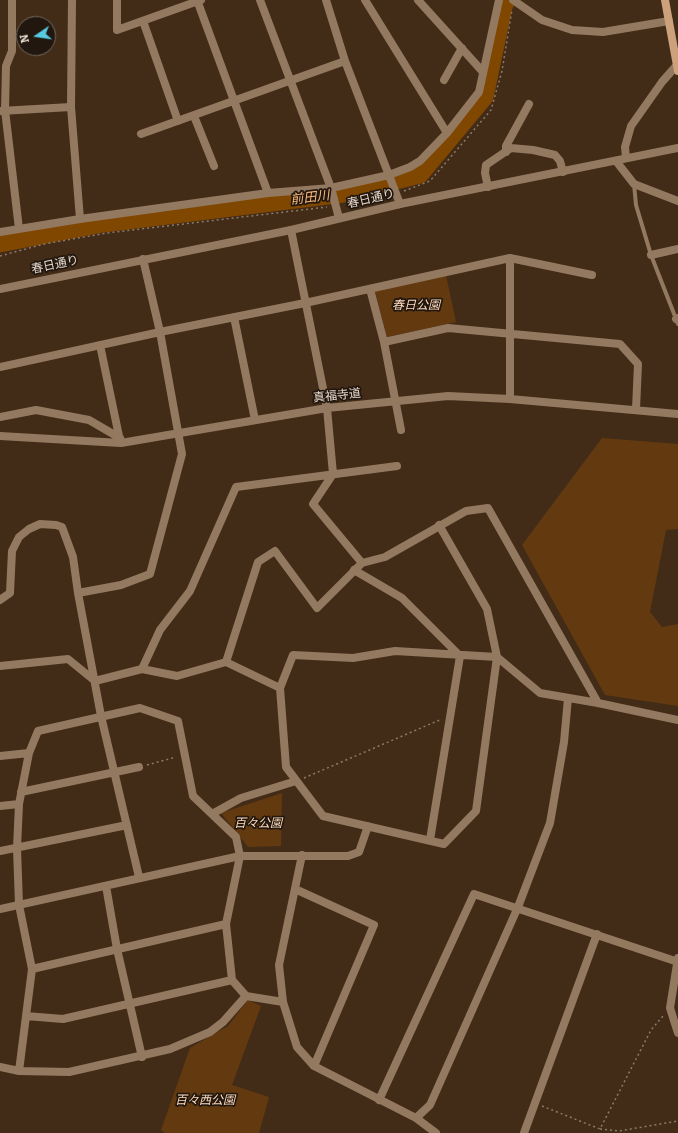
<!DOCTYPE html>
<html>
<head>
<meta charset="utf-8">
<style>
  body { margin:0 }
  #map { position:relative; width:678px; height:1133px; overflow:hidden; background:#422c18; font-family:Bitter,serif }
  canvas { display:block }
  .north { position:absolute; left:16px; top:16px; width:40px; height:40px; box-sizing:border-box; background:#21170e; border:1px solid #71655a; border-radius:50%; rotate:257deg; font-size:11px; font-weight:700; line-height:16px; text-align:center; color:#e8d9cd }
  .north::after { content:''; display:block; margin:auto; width:14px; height:18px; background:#55cae0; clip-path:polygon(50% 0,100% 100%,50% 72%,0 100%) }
</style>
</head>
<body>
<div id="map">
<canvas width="678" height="1133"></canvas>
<div class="north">N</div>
</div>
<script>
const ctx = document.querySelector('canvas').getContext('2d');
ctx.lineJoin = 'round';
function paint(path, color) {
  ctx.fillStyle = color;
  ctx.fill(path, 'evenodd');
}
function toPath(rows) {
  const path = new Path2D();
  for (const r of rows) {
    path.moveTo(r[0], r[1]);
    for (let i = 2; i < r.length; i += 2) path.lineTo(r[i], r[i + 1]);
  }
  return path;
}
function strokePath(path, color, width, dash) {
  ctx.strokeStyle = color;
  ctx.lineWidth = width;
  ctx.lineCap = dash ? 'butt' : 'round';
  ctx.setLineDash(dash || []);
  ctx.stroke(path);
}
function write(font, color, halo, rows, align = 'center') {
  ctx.font = font + ' Bitter,"Noto Sans JP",serif';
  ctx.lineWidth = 3.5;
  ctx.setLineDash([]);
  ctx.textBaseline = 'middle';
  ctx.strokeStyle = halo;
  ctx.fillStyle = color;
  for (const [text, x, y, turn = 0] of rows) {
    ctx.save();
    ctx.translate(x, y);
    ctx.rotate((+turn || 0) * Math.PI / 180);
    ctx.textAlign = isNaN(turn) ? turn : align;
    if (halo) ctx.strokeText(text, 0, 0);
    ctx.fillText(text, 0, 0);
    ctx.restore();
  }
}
paint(toPath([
  [446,275,456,322,387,337,375,291],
  [602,438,678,444,678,529,666,530,650,612,662,627,678,624,678,706,605,695,522,545],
  [282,793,281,846,248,847,221,813],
  [248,1000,261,1006,232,1085,269,1097,259,1133,165,1133,161,1130,190,1048,228,1026]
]), '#633a0f');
strokePath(toPath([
  [0,244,103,224,344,194,420,175,485,97,504,7,507,0]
]), '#804700', 17);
strokePath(toPath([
  [404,191,430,181,491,110,502,71,512,10],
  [0,256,44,244,107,233,327,207],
  [147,765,176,757],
  [304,778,442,719],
  [542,1106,600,1129,651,1030,663,1016],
  [600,1129,619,1131,678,1121]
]), '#8d7a6a', 1.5, [2, 3]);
strokePath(toPath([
  [634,184,636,205,651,255,678,324]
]), '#947961', 4);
strokePath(toPath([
  [12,0,12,51,6,66,5,110,19,229],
  [72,0,71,107,80,219],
  [117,0,117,30,201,0],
  [197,0,268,193],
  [260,0,331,188,339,218],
  [326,0,345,61,400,204],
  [365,0,447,133],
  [418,0,483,72],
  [143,21,178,121],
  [444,80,462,48],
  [0,111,71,107],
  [194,116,214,166],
  [141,134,345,61],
  [506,152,506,146,529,104],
  [626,158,625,147,631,126,662,82,677,65],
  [616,161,634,184,678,201],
  [488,187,485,173,486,165,511,148,533,150,555,155,560,161,563,172],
  [291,230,327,408,333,474,313,504,362,563,385,557,466,511,488,508,598,703],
  [0,232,80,219,268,193,331,188,389,175,410,167,420,161,447,133,479,92,499,0],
  [651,255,678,249],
  [510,258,510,399],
  [370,289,384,342,401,430],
  [234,317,255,420],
  [676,319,678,318],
  [384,342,448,328,620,344,638,364,636,409],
  [100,345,120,441],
  [0,367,160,332,305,303,510,258,592,275],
  [0,417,36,410,89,420,120,438],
  [0,436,121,443,327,408,448,396,510,399,678,414],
  [439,525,487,609,497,657,476,811,444,844,323,816,286,767,280,688,293,655,353,658,395,651,497,657,540,693,598,703,678,720],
  [354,570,402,598,460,656,430,840],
  [0,600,10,593,12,551,19,537,29,529,40,524,56,525,62,527,73,557,78,593],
  [226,662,280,688],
  [0,666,68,659,95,681],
  [142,669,160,630,190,591,236,487,397,466],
  [95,681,142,669,177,676,226,662,258,562,275,551,317,608,362,563],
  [0,756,29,753],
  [21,792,139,767],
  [0,806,19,804],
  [212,814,241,798,296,781],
  [0,851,127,825],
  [302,855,279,965,283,1002,297,1047,314,1066,416,1118,436,1133],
  [240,856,348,856,359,852,368,826],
  [139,877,101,716,78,593,121,585,150,574,182,454,160,332,143,259],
  [106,886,117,949,142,1057],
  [295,889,374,925,314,1066],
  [678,958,670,1008,678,1033],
  [32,969,226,924],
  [26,1016,63,1019,232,980],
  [0,1067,19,1071,69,1072,170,1049,210,1032,223,1022,246,996],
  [19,1071,32,969,19,905,17,848,19,804,29,753,38,731,140,708,178,721,193,796,236,837,240,856,226,924,232,980,246,996,283,1002],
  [379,1100,474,894,678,962],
  [416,1118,430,1105,518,907,550,823,564,742,568,698],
  [524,1133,597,934]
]), '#947961', 8);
strokePath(toPath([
  [513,0,542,20,572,30,603,32,669,21],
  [0,289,291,230,400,204,678,148],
  [0,909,240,856]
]), '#947961', 8);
strokePath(toPath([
  [665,0,678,71]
]), '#cca17b', 8);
write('12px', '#e8d9cd', '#21170e', [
  ["春日通り",371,199,-13],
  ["春日通り",55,265,-12],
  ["真福寺道",337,396,-6]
]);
write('italic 12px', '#fddabd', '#21170e', [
  ["春日公園",416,306],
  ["百々公園",258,824],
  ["百々西公園",205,1101]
]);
write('italic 13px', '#febb7f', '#21170e', [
  ["前田川",310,198,-7]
]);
</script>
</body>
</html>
